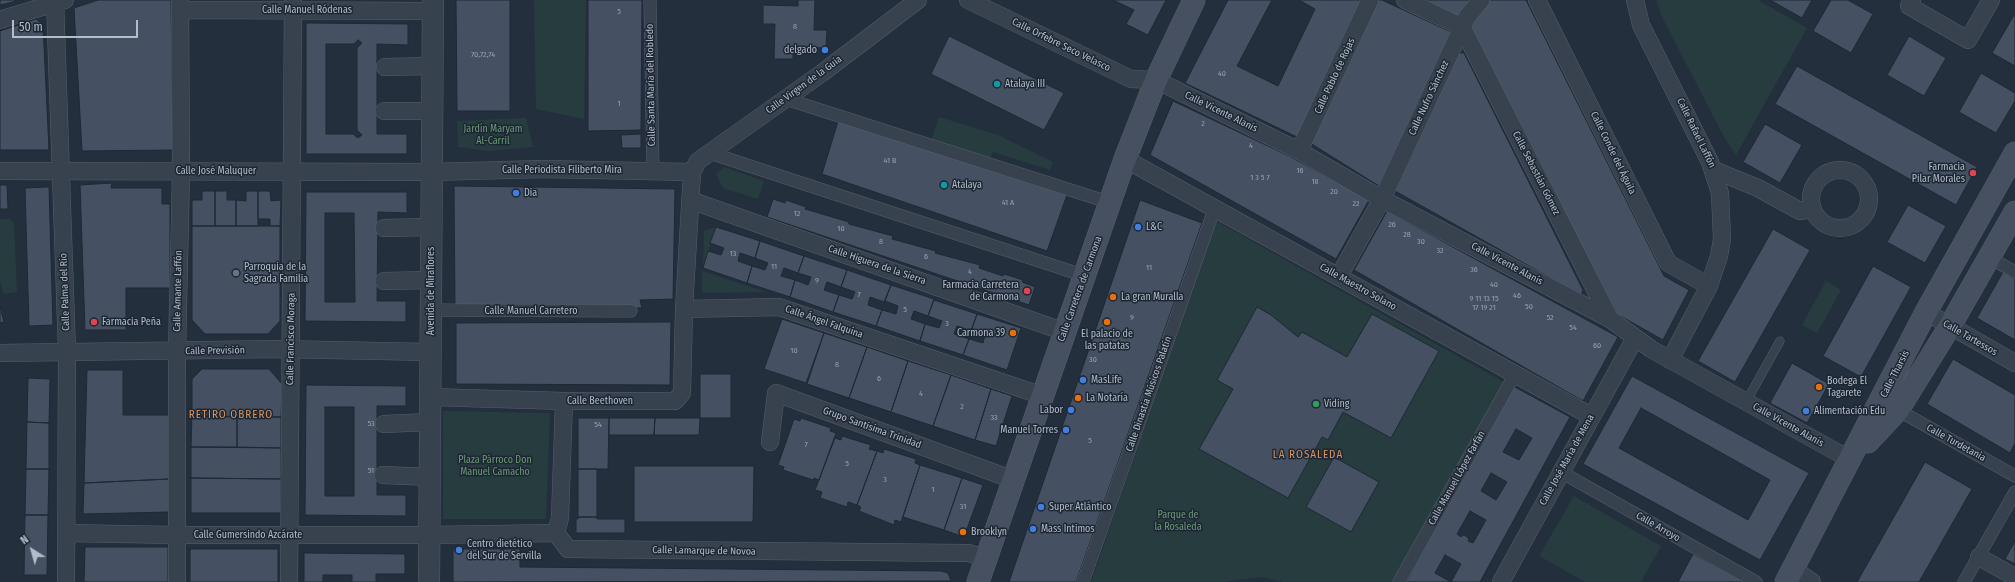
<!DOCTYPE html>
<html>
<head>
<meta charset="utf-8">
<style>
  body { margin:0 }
  #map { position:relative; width:2015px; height:582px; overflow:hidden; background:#242f3e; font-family:"Fira Sans Condensed",sans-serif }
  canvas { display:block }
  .north { position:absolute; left:12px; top:530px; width:40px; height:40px; -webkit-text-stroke:3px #1d2633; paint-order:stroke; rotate:323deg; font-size:11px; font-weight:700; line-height:16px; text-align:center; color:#b4bcc9 }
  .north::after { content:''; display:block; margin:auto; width:14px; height:18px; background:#b4bcc9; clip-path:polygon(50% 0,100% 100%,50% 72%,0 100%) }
  .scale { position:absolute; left:12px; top:20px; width:126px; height:18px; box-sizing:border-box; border:2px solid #b4bcc9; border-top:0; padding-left:5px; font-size:12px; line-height:14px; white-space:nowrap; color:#b4bcc9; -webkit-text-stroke:3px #1d2633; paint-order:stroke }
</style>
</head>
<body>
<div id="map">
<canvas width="2015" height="582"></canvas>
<div class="north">N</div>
<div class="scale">50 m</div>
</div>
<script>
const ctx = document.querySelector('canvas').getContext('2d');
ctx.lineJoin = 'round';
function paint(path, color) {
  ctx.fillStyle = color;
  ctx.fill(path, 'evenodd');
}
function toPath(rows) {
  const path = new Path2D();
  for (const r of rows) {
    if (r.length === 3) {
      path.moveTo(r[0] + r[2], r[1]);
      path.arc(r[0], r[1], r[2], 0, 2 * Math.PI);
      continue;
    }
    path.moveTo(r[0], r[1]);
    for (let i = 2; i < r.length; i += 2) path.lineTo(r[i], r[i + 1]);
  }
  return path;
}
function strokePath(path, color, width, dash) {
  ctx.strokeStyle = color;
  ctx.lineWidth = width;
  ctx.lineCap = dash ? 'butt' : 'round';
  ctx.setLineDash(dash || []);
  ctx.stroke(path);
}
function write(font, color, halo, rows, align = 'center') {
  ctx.font = font + ' "Fira Sans Condensed",sans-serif';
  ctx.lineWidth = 3;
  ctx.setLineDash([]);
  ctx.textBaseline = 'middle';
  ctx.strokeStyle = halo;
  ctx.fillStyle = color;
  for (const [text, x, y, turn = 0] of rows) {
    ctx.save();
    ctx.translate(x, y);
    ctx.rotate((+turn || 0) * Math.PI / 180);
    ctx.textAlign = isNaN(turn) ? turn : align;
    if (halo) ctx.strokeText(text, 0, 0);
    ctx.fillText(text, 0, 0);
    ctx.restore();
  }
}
paint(toPath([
  [534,0,586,0,584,119,536,109],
  [1656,0,1758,0,1807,28,1736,155,1725,139,1663,19],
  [939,117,998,135,1053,162,1050,170,993,152,990,159,931,141],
  [526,118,533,147,488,151,458,147,457,121],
  [724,167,764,181,758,199,723,188,716,174],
  [0,219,10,219,14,224,17,292,3,294,0,279],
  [1216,221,1504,382,1394,582,1283,582,1261,577,1224,582,1091,582],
  [716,227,703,268,704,231],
  [702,271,766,292,702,293],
  [1826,281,1841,290,1817,333,1802,325],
  [443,411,550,413,546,519,443,519],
  [1574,496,1661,546,1641,582,1585,582,1539,556]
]), '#263c3f');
const building = toPath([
  [0,0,16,0,13,2,0,5,0,0],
  [98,0,171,0,173,150,82,151,74,8,98,0],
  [456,0,510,0,510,111,457,111,456,0],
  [588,0,642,0,641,130,588,131,588,0],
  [798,0,815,0,814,30,827,30,826,48,793,47,793,59,774,59,775,24,763,24,763,5,798,6,798,0],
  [1113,0,1166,0,1148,35,1126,24,1134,10,1113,0],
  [1228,0,1272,0,1237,66,1278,86,1315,9,1299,0,1361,0,1297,137,1185,83,1228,0],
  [1377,0,1382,0,1451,32,1379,186,1310,143,1377,0],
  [1425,0,1471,0,1458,17,1425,0],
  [1488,0,1526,0,1664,276,1689,290,1663,340,1617,314,1467,26,1488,0],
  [1770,0,1812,0,1802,18,1770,0],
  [1831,0,1848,0,1873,14,1851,53,1813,31,1831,0],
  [2014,15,2015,15,2015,66,1992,53,2014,15],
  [36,19,43,25,49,150,0,150,0,31,36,19],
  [306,23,408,24,408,45,377,44,377,134,407,134,407,154,306,154,306,23],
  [358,40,362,43,357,48,357,130,362,135,358,138,353,134,326,134,326,44,354,44,358,40],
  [949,36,1064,93,1044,130,931,74,949,36],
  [1909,36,1946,58,1924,96,1887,75,1909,36],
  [1459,53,1464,53,1583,290,1581,295,1395,191,1459,53],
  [1797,66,1977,167,1956,205,1775,104,1797,66],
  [1981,73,2015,93,2015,101,1996,133,1959,112,1981,73],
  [1173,101,1289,156,1369,200,1336,259,1150,155,1173,101],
  [839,118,1067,195,1047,251,822,174,839,118],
  [1765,124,1802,145,1780,183,1743,162,1765,124],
  [641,134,641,148,622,148,621,135,641,134],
  [112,183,111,188,162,188,162,204,170,204,170,288,126,288,126,330,85,330,80,185,112,183],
  [0,185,7,185,8,209,0,209,0,185],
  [454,186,675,189,673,299,640,300,642,308,455,306,454,186],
  [49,187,53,325,29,326,25,188,49,187],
  [202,191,215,191,215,226,192,226,192,200,202,200,202,191],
  [215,191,227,191,227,200,236,200,236,226,215,226,215,191],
  [246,191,258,191,258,226,236,226,236,200,246,201,246,191],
  [258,191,270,191,271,201,281,200,280,226,270,226,270,219,258,219,258,191],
  [306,192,407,192,407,213,378,212,377,301,406,301,406,322,305,321,306,192],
  [325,213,354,213,355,302,325,302,325,213],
  [773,199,785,203,786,200,806,207,805,209,849,222,849,224,893,236,892,239,936,251,935,253,980,265,979,268,1003,276,1004,274,1023,280,1022,282,1035,287,1029,305,767,217,773,199],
  [1140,200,1202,223,1076,582,1009,582,1140,200],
  [1908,205,1946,226,1925,263,1887,242,1908,205],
  [1387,211,1618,337,1583,401,1354,270,1387,211],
  [192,226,280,226,280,321,268,334,205,334,192,320,192,226],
  [716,227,760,241,755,258,740,253,738,261,752,266,747,283,703,268,708,251,721,255,724,248,710,243,716,227],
  [1773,229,1810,250,1735,382,1698,361,1773,229],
  [760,241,804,256,798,273,784,268,781,276,795,280,790,297,747,283,752,266,765,270,768,263,755,258,760,241],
  [804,256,847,270,841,287,827,282,824,290,839,295,833,312,790,297,795,280,808,285,811,277,798,273,804,256],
  [1873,266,1911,287,1861,377,1823,356,1873,266],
  [847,270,891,285,884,302,870,297,868,305,882,310,876,326,833,312,839,295,852,299,855,292,841,287,847,270],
  [2003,272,2015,279,2015,340,1977,318,2003,272],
  [891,285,934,299,928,316,914,311,911,319,925,324,920,341,876,326,882,310,896,314,898,306,885,301,891,285],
  [934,300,977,314,971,331,957,326,954,334,969,339,963,355,920,341,925,324,939,328,942,321,928,316,934,300],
  [0,306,4,322,0,323,0,306],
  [1257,307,1271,315,1298,337,1302,332,1347,357,1372,314,1439,351,1391,438,1343,412,1328,440,1322,437,1288,498,1199,449,1233,389,1217,380,1257,307],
  [977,314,1021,328,1007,370,963,355,969,339,983,343,985,335,971,331,977,314],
  [782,319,824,333,806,383,764,369,782,319],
  [671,322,670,385,456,384,456,323,671,322],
  [824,333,867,347,849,398,807,384,824,333],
  [867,347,908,361,891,412,849,398,867,347],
  [1953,359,2015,395,2015,443,2010,453,1927,404,1953,359],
  [908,361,951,375,933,426,891,412,908,361],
  [1792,363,1829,384,1807,423,1770,403,1792,363],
  [202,369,269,369,282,384,281,417,192,416,192,379,202,369],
  [87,370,123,370,123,415,169,415,169,479,84,483,87,370],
  [700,374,731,374,731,418,700,418,700,374],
  [951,375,991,389,975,440,933,426,951,375],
  [1632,376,1809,473,1760,560,1583,464,1632,376],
  [1641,408,1770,480,1748,520,1619,448,1641,408],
  [28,378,50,379,49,423,27,422,28,378],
  [306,385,406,386,406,406,377,406,377,495,406,495,406,516,305,515,306,385],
  [325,407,354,407,354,496,325,496,325,407],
  [1513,386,1570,417,1480,582,1406,582,1513,386],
  [1516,429,1532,438,1519,460,1503,452,1516,429],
  [1491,473,1507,482,1496,500,1481,491,1491,473],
  [1470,511,1486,520,1473,543,1468,541,1469,539,1466,536,1462,535,1461,537,1457,534,1470,511],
  [1445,555,1461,564,1451,582,1435,573,1445,555],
  [991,389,1012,396,996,446,975,440,991,389],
  [192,416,237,417,237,447,191,447,192,416],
  [237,417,281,417,281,448,237,447,237,417],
  [578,418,609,418,608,469,578,469,578,418],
  [609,418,655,418,654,435,609,435,609,418],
  [655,418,700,418,699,435,654,435,655,418],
  [801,418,831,428,830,431,836,433,819,480,814,478,813,480,783,470,784,467,778,465,794,419,800,421,801,418],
  [27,422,49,423,49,469,26,469,27,422],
  [842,436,871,445,869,449,877,451,857,505,848,502,847,507,820,498,822,492,815,490,835,438,841,440,842,436],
  [191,447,281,448,281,479,191,478,191,447],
  [884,449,916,459,915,463,920,465,901,522,895,520,894,525,859,511,861,507,857,505,877,451,883,453,884,449],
  [1334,457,1379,482,1351,532,1306,507,1334,457],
  [1925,462,1972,489,1919,582,1857,582,1925,462],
  [920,465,962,478,944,530,903,517,920,465],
  [634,466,754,466,753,522,634,522,634,466],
  [26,469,49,469,48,515,25,515,26,469],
  [578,469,597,469,597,517,578,517,578,469],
  [191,478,281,479,281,513,191,513,191,478],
  [962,478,983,485,964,537,944,530,962,478],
  [169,479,169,512,83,514,84,483,169,479],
  [25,515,48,515,47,575,24,575,25,515],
  [578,517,597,517,597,519,625,519,625,533,576,533,576,519,578,519,578,517],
  [2015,541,2015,564,2005,559,2015,541],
  [85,547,168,547,168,582,84,582,85,547],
  [190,549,278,549,278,582,190,582,190,549],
  [453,549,520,549,520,567,941,571,948,573,951,581,453,582,453,549],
  [304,553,405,554,405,574,376,574,376,582,352,582,352,575,323,575,323,582,304,582,304,553],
  [1693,554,1745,582,1678,582,1693,554]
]);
paint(building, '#455162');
strokePath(building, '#1f2835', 1);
const service = toPath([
  [1746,402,1780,341]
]);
const pedestrian = toPath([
  [650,0,653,171],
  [786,99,1111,203],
  [710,153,1085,276],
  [1990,258,2015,272],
  [431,310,631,311],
  [1898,410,2015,476],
  [1561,472,1756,582],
  [1083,582,1215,207],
  [1399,582,1515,374],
  [1964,582,2015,492]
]);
const minor = toPath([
  [55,0,67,352,66,582],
  [918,0,822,73,698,161,692,172,684,309,779,307,1043,396],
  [968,0,1131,79,1156,80,1299,151,1382,199,1610,319,1651,349,1851,460],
  [1405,0,1462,27,1610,319],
  [1537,0,1668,263,1709,286],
  [1635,0,1641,25,1710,162,1720,193,1722,239,1719,256,1709,286,1670,360],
  [1912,0,1909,6,1968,40,1991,0],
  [181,10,433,11],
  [0,20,65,0],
  [385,67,432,66],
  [384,111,432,111],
  [1299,151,1370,0],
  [1125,159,1591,416],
  [1840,199,29],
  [1714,170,1758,188,1800,211,1812,209],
  [0,171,432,172,542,169,692,172],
  [690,200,1065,332],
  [384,228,431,227],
  [1339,276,1382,199,1467,17,1481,0],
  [384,281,431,280],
  [1926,312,2015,363],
  [0,353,278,349,430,352],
  [430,397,564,401,675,401,682,393,684,309],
  [384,424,430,422],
  [770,442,776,393,1014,480],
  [383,475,430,477],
  [66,533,177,535,429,535,556,533,568,549,963,553,969,553,986,559],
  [556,533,560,518,564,401],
  [1979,557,2015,577],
  [1793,569,1812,582],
  [177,582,177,352,181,171,180,0],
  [289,582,293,0],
  [1501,582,1635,338]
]);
const tertiary = toPath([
  [429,582,433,0]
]);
const secondary = toPath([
  [1868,442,1898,410,1950,326,2015,212],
  [978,582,1125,159,1156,80,1194,0],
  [1786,582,1926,312,2015,153]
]);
strokePath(service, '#565f6c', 9);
strokePath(pedestrian, '#565f6c', 13);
strokePath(minor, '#565f6c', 18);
strokePath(tertiary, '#565f6c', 22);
strokePath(secondary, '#565f6c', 23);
strokePath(service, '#38414e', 8);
strokePath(pedestrian, '#38414e', 12);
strokePath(minor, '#38414e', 17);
strokePath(tertiary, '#38414e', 21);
strokePath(secondary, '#465061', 22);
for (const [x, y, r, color] of [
  [825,50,4,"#3f7fe0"],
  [997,84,4,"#0f9aa8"],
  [1973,173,4,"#e0444e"],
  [944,185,4,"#0f9aa8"],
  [516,193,4,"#3f7fe0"],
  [1138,227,4,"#3f7fe0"],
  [236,273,4,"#6b7280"],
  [1027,291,4,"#e0444e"],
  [1113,297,4,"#e8710a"],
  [94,322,4,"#e0444e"],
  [1107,322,4,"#e8710a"],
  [1013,333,4,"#e8710a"],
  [1083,380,4,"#3f7fe0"],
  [1819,387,4,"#e8710a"],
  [1078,398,4,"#e8710a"],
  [1316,404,4,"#2e9e5b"],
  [1071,410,4,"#3f7fe0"],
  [1806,411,4,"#3f7fe0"],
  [1066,430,4,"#3f7fe0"],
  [1041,507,4,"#3f7fe0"],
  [1033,529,4,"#3f7fe0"],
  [963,532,4,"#e8710a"],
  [459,550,4,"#3f7fe0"]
]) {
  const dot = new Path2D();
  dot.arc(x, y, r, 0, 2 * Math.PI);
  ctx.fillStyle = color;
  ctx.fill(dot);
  strokePath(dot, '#1d2633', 1.5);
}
write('8px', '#98a1af', null, [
  ["5",619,12],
  ["8",795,27],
  ["70,72,74",483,55],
  ["40",1222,74],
  ["1",619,104],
  ["2",1203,124],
  ["4",1251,146],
  ["41 B",890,161],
  ["16",1300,171],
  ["1 3 5 7",1260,178],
  ["18",1315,182],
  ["20",1334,192],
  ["41 A",1008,203],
  ["22",1356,204],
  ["12",797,214],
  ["26",1392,225],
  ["10",841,229],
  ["28",1407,235],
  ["8",881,242],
  ["30",1421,242],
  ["32",1440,251],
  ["13",733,254],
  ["6",926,257],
  ["11",774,267],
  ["11",1149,268],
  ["36",1474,270],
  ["4",970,272],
  ["9",817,281],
  ["40",1494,285],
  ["7",859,295],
  ["46",1517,296],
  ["9 11 13 15",1484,299],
  ["17 19 21",1484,308],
  ["50",1529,307],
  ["5",905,310],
  ["9",1132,318],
  ["52",1550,318],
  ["3",947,324],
  ["54",1573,328],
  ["60",1597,346],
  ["10",794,351],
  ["30",1093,360],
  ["8",837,365],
  ["6",879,379],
  ["4",921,394],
  ["2",962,407],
  ["33",994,418],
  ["53",371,424],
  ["54",598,425],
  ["5",1090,441],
  ["7",806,445],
  ["5",847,464],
  ["51",371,471],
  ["3",885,480],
  ["1",933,490],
  ["31",963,507]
]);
write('10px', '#b4bcc9', '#1d2633', [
  ["Calle Manuel Ródenas",307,10],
  ["Calle Orfebre Seco Velasco",1061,45,26],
  ["Calle Pablo de Rojas",1335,76,-65],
  ["Calle Santa María del Robledo",651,85,-91],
  ["Calle Virgen de la Guía",804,85,-36],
  ["Calle Nufro Sánchez",1429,98,-65],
  ["Calle Vicente Alanís",1221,112,26],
  ["Calle Rafael Laffón",1696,133,64],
  ["Calle Conde del Águila",1613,153,64],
  ["Calle Periodista Filiberto Mira",562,170],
  ["Calle José Maluquer",216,171],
  ["Calle Sebastián Gómez",1536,173,63],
  ["Calle Vicente Alanís",1507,264,28],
  ["Calle Higuera de la Sierra",877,265,19],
  ["Calle Maestro Solano",1358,287,29],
  ["Calle Carretera de Carmona",1080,289,-70],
  ["Calle Amante Laffón",178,291,-89],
  ["Avenida de Miraflores",431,291,-90],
  ["Calle Palma del Río",65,292,-92],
  ["Calle Manuel Carretero",531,311],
  ["Calle Ángel Falquina",824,322,19],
  ["Calle Tartessos",1970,338,30],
  ["Calle Francisco Moraga",291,339,-89],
  ["Calle Previsión",215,351,-1],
  ["Calle Tharsis",1895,374,-63],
  ["Calle Dinastia Músicos Palatín",1149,394,-71],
  ["Calle Beethoven",600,401],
  ["Calle Vicente Alanís",1788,425,29],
  ["Grupo Santísima Trinidad",872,428,20],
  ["Calle Turdetania",1956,443,29],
  ["Calle José María de Mena",1567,460,-61],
  ["Calle Manuel López Farfán",1457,478,-61],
  ["Calle Arroyo",1658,527,30],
  ["Calle Gumersindo Azcárate",248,535],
  ["Calle Lamarque de Novoa",704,551,1]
]);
write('10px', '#b4bcc9', '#1d2633', [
  ["delgado",817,50,"right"],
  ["Atalaya III",1005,84],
  ["Farmacia",1965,167,"right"],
  ["Pilar Morales",1965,179,"right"],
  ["Atalaya",952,185],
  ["Dia",524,193],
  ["L&C",1146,227],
  ["Parroquia de la",244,267],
  ["Sagrada Familia",244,279],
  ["Farmacia Carretera",1019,285,"right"],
  ["de Carmona",1019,297,"right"],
  ["La gran Muralla",1121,297],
  ["Farmacia Peña",102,322],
  ["Carmona 39",1005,333,"right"],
  ["El palacio de",1107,334,"center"],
  ["las patatas",1107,346,"center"],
  ["MasLife",1091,380],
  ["Bodega El",1827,381],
  ["Tagarete",1827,393],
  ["La Notaría",1086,398],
  ["Viding",1324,404],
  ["Labor",1063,410,"right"],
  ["Alimentación Edu",1814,411],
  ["Manuel Torres",1058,430,"right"],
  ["Super Atlántico",1049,507],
  ["Mass Intimos",1041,529],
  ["Brooklyn",971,532],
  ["Centro dietético",467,544],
  ["del Sur de Servilla",467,556]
], 'left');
write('10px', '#6b9a76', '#1d2633', [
  ["Jardín Maryam",493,129],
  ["Al-Carril",493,141],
  ["Plaza Párroco Don",495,460],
  ["Manuel Camacho",495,472],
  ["Parque de",1178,515],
  ["la Rosaleda",1178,527]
]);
ctx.letterSpacing = '1px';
write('11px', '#d59563', '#1d2633', [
  ["RETIRO OBRERO",231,415],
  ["LA ROSALEDA",1308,455]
]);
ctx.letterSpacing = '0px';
</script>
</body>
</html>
